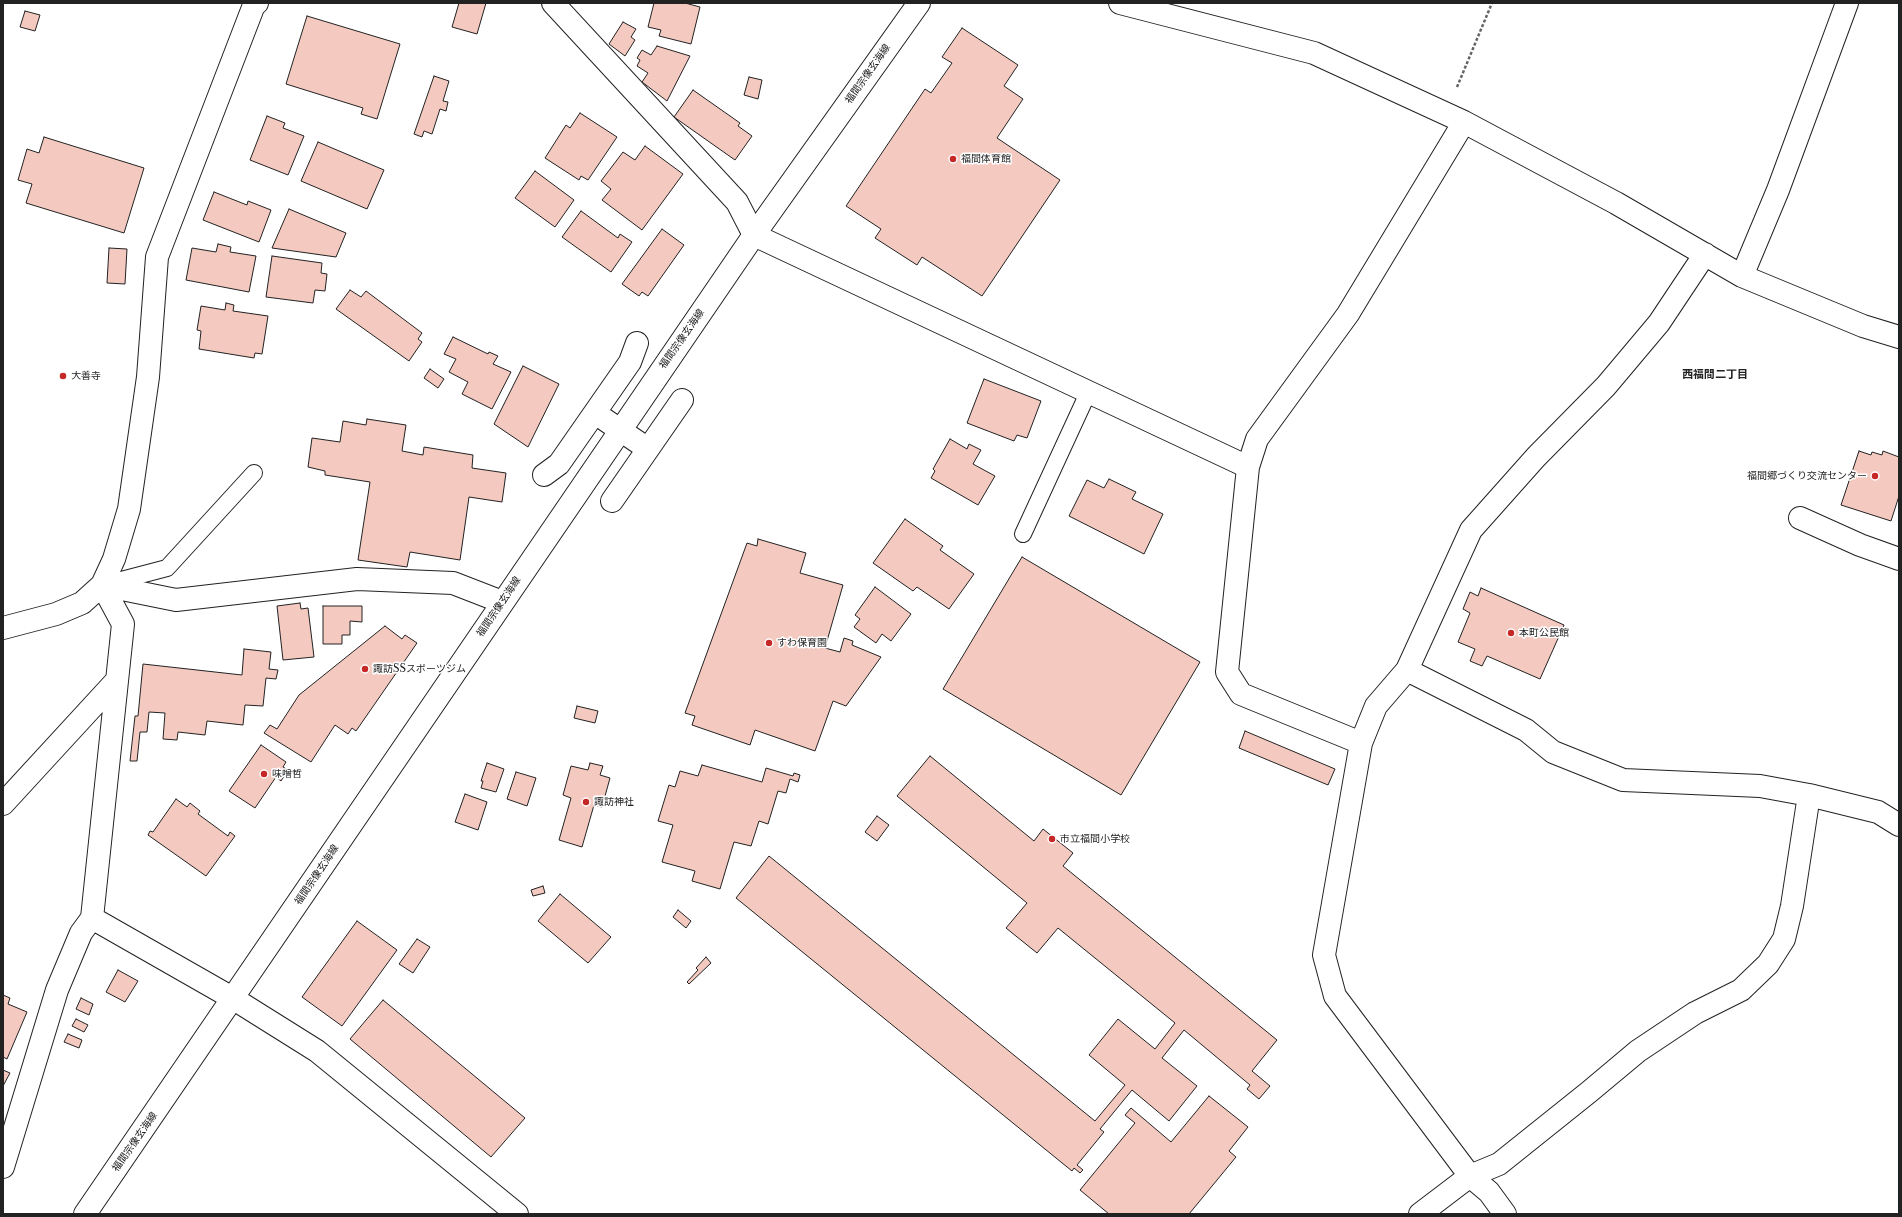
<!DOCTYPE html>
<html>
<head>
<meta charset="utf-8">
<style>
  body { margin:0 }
  #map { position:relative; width:1902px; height:1217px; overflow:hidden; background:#fff; font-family:"Libre Baskerville",serif }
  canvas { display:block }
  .frame { position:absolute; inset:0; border:4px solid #222; pointer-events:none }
</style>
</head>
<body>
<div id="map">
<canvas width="1902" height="1217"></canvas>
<div class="frame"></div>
</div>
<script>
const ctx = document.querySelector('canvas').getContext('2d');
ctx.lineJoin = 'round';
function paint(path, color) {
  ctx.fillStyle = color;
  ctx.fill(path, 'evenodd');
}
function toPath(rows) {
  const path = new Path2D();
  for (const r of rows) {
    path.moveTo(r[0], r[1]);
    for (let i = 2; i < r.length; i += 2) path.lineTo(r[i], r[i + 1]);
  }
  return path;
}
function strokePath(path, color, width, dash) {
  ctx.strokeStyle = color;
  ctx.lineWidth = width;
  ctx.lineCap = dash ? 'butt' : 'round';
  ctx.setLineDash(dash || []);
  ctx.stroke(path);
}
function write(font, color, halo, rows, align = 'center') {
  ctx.font = font + ' "Libre Baskerville","Noto Sans JP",serif';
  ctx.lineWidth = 3;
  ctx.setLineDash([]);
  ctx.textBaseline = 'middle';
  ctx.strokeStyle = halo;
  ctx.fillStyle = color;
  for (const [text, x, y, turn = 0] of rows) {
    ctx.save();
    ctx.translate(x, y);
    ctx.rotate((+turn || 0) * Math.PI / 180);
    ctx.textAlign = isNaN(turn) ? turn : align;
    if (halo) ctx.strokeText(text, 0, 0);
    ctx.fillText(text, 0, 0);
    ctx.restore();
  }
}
const building = toPath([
  [459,3,486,3,477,34,452,27,459,3],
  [654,3,685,3,700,7,691,44,659,36,661,30,648,27,654,3],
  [25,11,40,15,35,31,20,27,25,11],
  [307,16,400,44,377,119,361,114,363,108,286,84,307,16],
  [623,22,636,29,631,37,635,40,625,56,609,44,623,22],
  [962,28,1018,65,1004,86,1023,99,997,138,1060,180,982,296,922,257,917,265,875,238,881,229,846,206,925,89,931,93,952,63,942,57,962,28],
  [657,46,690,56,667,101,642,82,648,73,637,66,640,60,637,58,642,50,651,55,657,46],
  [434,76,449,81,443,101,448,102,446,111,440,109,432,134,424,131,422,137,414,134,434,76],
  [749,77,762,80,758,99,744,95,749,77],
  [693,90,740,123,738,126,752,136,735,160,674,117,693,90],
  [580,113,617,137,588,180,581,176,579,180,545,158,566,125,570,128,580,113],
  [267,116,285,123,283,128,304,136,288,175,250,160,267,116],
  [44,137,144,168,124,233,26,203,32,184,18,180,27,149,39,153,44,137],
  [318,142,384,170,367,209,301,181,318,142],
  [645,146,683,174,642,230,602,200,611,189,601,181,623,152,635,160,645,146],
  [535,171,574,200,555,227,515,198,535,171],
  [214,192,247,205,248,201,271,210,259,242,203,220,214,192],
  [289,209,346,233,336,257,272,248,289,209],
  [581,211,618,238,620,234,632,242,611,272,562,237,581,211],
  [662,229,684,245,648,296,642,292,639,296,622,284,662,229],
  [218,244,231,247,230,252,256,256,249,292,186,280,192,248,216,252,218,244],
  [109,248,127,249,125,284,107,283,109,248],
  [272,256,322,263,321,273,327,274,325,291,315,290,313,303,266,297,272,256],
  [350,290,361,297,366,291,422,333,418,339,422,342,409,361,336,309,350,290],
  [226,303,234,305,233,311,268,316,262,354,255,353,254,358,199,349,201,331,197,330,201,306,225,310,226,303],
  [453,337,488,354,489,352,498,356,493,364,511,372,492,409,462,394,468,382,449,372,456,359,444,354,453,337],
  [523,366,559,384,528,447,494,424,523,366],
  [430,369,444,379,438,388,424,378,430,369],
  [984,379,1041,401,1027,438,1017,435,1014,441,967,423,984,379],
  [367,419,406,425,402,451,423,455,424,447,473,455,472,468,506,473,502,502,469,497,460,560,410,552,407,567,358,560,370,482,325,475,325,471,308,467,312,438,340,442,343,421,366,425,367,419],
  [950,439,967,449,969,444,981,450,973,464,995,476,978,505,931,478,935,471,933,469,950,439],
  [1859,451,1871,455,1872,452,1882,455,1883,451,1899,457,1899,496,1891,521,1841,505,1859,451],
  [1109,479,1136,492,1132,499,1163,514,1144,554,1069,516,1087,480,1104,488,1109,479],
  [905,519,943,546,940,550,974,574,949,609,917,587,913,591,873,563,905,519],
  [758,539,806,553,800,573,843,585,825,648,840,652,844,638,853,641,852,645,881,657,846,706,833,701,815,751,755,730,750,745,692,725,695,716,685,713,747,543,757,546,758,539],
  [1022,557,1200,662,1121,795,943,689,1022,557],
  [875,587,911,614,891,641,882,634,876,643,854,627,860,619,855,615,875,587],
  [1481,588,1564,625,1540,679,1487,656,1482,666,1470,661,1475,649,1458,642,1470,613,1463,609,1470,592,1478,596,1481,588],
  [300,603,301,609,308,608,314,657,283,660,277,606,300,603],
  [323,606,362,606,362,622,350,621,350,635,342,635,342,644,323,644,323,606],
  [385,626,402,639,405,635,417,643,356,731,352,728,348,734,335,725,311,762,264,733,270,725,277,729,299,695,385,626],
  [244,649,271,652,269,669,278,670,276,679,266,678,263,706,245,705,243,725,207,721,205,735,178,732,177,740,163,739,165,713,149,712,147,732,140,732,137,761,130,761,135,716,138,716,143,664,242,675,244,649],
  [577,706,598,711,595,723,574,718,577,706],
  [1245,731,1335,769,1328,785,1239,748,1245,731],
  [261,745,286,762,283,767,288,770,281,781,276,777,255,808,229,791,261,745],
  [930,756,1034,841,1043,829,1073,853,1063,866,1277,1040,1252,1071,1270,1086,1259,1099,1247,1089,1250,1085,1184,1030,1162,1058,1197,1086,1169,1121,1132,1090,1100,1129,1104,1132,1077,1165,1083,1170,1080,1173,1074,1168,1072,1171,736,898,769,856,1095,1121,1125,1085,1089,1055,1118,1019,1155,1049,1175,1023,1058,928,1037,953,1006,928,1027,903,897,796,930,756],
  [487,763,504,769,496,792,481,788,483,781,481,781,487,763],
  [590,763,603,766,600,775,610,778,602,807,594,805,582,847,559,840,571,798,563,795,571,766,588,770,590,763],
  [702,765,762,782,766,768,793,776,794,773,800,775,798,782,790,779,786,793,778,791,768,824,759,821,751,846,734,842,720,889,692,881,695,871,662,862,673,825,658,821,669,785,675,787,680,771,698,776,702,765],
  [516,772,536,778,527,806,507,799,516,772],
  [465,794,487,802,478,830,455,822,465,794],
  [176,799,187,807,190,803,200,811,198,814,228,836,230,832,235,836,206,876,148,835,150,831,153,832,176,799],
  [877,816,889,825,877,841,865,832,877,816],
  [543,886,545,893,533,896,531,890,543,886],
  [560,894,611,937,588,963,538,921,560,894],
  [678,910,691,921,686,928,673,917,678,910],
  [357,921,397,950,342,1026,302,997,357,921],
  [417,939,430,947,413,973,399,964,417,939],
  [706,957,711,963,689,984,687,982,698,970,696,968,706,957],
  [118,970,138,981,125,1002,106,992,118,970],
  [3,995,10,998,8,1004,27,1012,7,1059,3,1057,3,995],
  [81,998,93,1004,89,1015,76,1009,81,998],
  [383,1000,525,1118,491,1157,350,1039,383,1000],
  [76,1019,88,1025,84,1032,72,1026,76,1019],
  [68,1034,82,1040,79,1048,64,1042,68,1034],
  [3,1070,10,1073,3,1086,3,1070],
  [1209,1096,1248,1127,1229,1151,1236,1157,1189,1214,1109,1214,1080,1190,1135,1123,1125,1115,1131,1108,1171,1142,1209,1096]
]);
paint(building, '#f3c9c0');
strokePath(building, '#222', 1);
const lane = toPath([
  [1023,534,1088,393],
  [106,584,167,568,254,473]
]);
const street = toPath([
  [553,3,737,202,754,235,1248,467],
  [1120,3,1314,53,1464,122,1616,203,1742,276,1863,326,1899,337],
  [1742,276,1778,190,1847,3],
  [595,413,648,449],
  [544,475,559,464,630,362,637,343],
  [612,501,682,400],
  [1800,518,1860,545,1899,559],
  [102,585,176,600,357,579,453,583,502,602],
  [3,628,56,614,82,603,102,585,114,559,129,509,148,377,157,257,254,5,257,3],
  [1407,670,1526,730,1553,752,1623,780,1760,786,1809,795,1878,812,1899,825],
  [1361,743,1241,694,1227,672,1248,467,1257,439,1348,314,1464,122],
  [3,804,117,680],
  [92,918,234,999,317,1051,517,1214],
  [3,1167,57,990,81,933,92,918,123,624,102,585],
  [1420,1214,1470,1176,1499,1164,1589,1092,1638,1051,1695,1013,1741,990,1768,964,1784,939,1792,906,1809,795],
  [1505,1214,1489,1192,1470,1176,1335,996,1324,955,1361,743,1376,706,1407,670,1471,530,1536,457,1606,386,1659,323,1705,254]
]);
const primary = toPath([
  [85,1214,754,235,919,3]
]);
strokePath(lane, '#222', 18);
strokePath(street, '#222', 24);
strokePath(primary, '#222', 24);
strokePath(toPath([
  [1457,87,1492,3]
]), '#646464', 2.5, [3, 2]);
strokePath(lane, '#fff', 16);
strokePath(street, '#fff', 22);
strokePath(primary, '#fff', 22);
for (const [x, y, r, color] of [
  [953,159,4,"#c62828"],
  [63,376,4,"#c62828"],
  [1875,476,4,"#c62828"],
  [1511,633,4,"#c62828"],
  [769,643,4,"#c62828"],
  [365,669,4,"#c62828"],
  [264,774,4,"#c62828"],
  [586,802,4,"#c62828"],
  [1052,839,4,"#c62828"]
]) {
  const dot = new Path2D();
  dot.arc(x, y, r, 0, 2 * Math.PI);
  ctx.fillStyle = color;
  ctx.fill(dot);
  strokePath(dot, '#fff', 1.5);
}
write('10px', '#222', '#fff', [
  ["福間宗像玄海線",868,74,-55],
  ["福間宗像玄海線",682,339,-55],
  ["福間宗像玄海線",499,607,-56],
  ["福間宗像玄海線",317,875,-56],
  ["福間宗像玄海線",135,1142,-55]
]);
write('10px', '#222', '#fff', [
  ["福間体育館",961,159],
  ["大善寺",71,376],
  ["福間郷づくり交流センター",1867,476,"right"],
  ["本町公民館",1519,633],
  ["すわ保育園",777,643],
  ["諏訪SSスポーツジム",373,669],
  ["味噌哲",272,774],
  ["諏訪神社",594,802],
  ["市立福間小学校",1060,839]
], 'left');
write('bold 11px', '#222', '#fff', [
  ["西福間二丁目",1715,375]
]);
</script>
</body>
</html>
